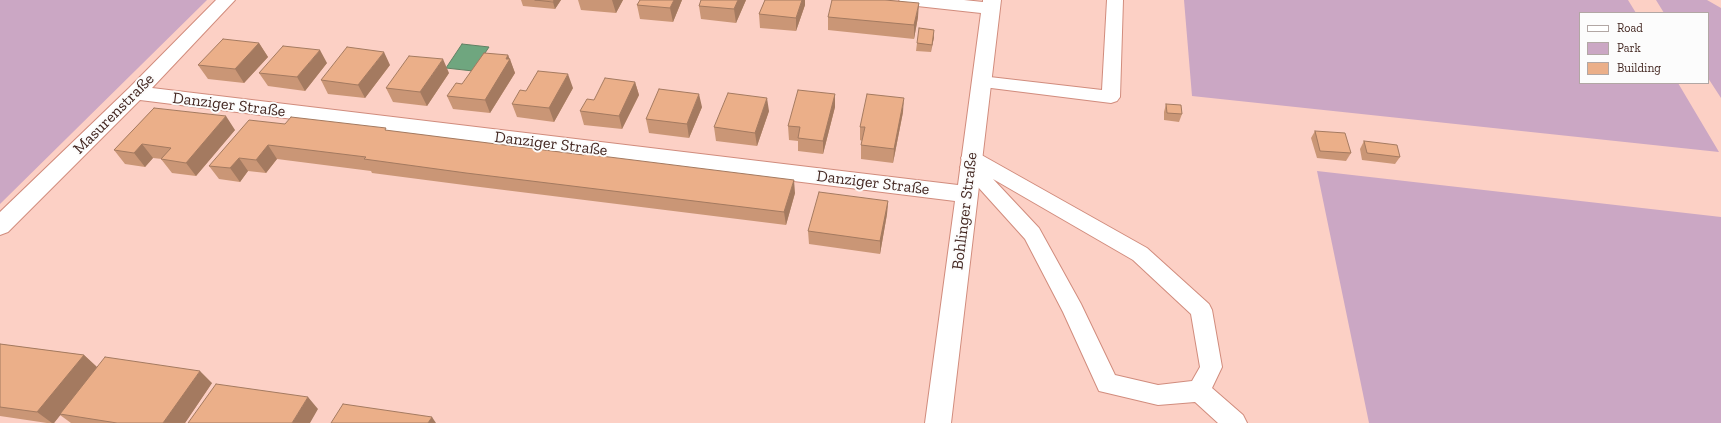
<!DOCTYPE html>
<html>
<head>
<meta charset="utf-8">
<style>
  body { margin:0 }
  #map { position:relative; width:1721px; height:423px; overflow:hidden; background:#fcd0c5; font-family:"Zilla Slab",serif }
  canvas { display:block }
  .legend { position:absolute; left:1579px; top:12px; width:130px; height:72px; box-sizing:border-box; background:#fcfcfc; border:1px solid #b2a7a4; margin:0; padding:5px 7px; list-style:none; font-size:12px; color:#432721 }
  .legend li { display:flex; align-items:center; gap:8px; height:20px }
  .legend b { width:20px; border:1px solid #b2a7a4 }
</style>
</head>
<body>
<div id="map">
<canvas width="1721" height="423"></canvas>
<ul class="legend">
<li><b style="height:5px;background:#fff"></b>Road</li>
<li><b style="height:11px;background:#cba7c4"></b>Park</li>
<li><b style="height:11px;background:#ebaf89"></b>Building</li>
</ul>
</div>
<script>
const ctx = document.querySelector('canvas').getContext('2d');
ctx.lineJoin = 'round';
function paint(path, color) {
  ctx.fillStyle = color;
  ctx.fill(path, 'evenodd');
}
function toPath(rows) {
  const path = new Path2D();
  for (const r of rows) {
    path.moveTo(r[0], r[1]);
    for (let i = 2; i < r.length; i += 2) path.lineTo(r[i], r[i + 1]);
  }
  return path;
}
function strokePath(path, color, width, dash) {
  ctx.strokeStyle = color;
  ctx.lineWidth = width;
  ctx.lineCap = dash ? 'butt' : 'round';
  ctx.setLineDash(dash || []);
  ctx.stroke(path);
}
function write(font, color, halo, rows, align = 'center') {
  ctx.font = font + ' "Zilla Slab",serif';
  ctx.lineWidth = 4;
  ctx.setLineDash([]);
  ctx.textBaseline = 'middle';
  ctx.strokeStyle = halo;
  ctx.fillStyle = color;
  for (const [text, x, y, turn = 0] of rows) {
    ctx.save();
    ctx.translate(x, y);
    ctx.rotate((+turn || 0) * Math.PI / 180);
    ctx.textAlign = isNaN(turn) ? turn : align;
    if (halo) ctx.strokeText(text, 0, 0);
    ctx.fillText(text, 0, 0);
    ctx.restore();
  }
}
paint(toPath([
  [0,0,207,0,0,204],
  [1184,0,1628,0,1636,13,1580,13,1580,83,1678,83,1719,152,1192,96],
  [1656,0,1707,0,1721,8,1721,98,1708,78,1708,13,1664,13],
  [1317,171,1721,217,1721,423,1369,423]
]), '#cba7c4');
const water = toPath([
  [462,44,489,47,473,71,446,68,462,44]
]);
paint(water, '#6fa67f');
strokePath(water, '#628063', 1);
const lane = toPath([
  [1107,0,1123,0,1120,97,1117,101,1111,103,975,86,972,82,975,78,981,76,1102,90,1107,0],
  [971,151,978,153,1147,248,1209,304,1212,310,1222,367,1212,388,1243,415,1247,423,1218,423,1195,402,1158,405,1099,391,1063,312,1025,239,960,167,964,162,961,158,964,153,971,151],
  [993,179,1133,260,1191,314,1200,367,1192,381,1158,385,1115,375,1081,304,1039,228,993,179]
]);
const street = toPath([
  [216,0,235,0,152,88,958,185,981,13,908,5,902,4,899,0,964,0,983,2,983,0,1001,0,951,423,925,423,955,201,140,100,8,232,0,235,0,212,129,88,216,0]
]);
strokePath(lane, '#d18c7d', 2);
strokePath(street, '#d18c7d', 2);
paint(lane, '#fff');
paint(street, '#fff');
paint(toPath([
  [521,0,561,0,555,9,523,6],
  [578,0,623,0,616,13,581,10],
  [640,0,682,0,673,22,640,19,637,5],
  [746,0,736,23,701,19,699,6],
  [765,0,805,0,805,5,796,31,760,28,759,14],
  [828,17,918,17,914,39,828,30],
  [934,37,931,52,916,51,917,43],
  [259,43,268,57,244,83,208,79,198,65],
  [508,55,515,73,490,113,453,109,447,96,462,84],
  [327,63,305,91,268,86,259,73],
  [390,65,365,98,328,94,321,80],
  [449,73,427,106,393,102,386,88],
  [635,82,639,95,622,129,584,125,580,111,594,100],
  [573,88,554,122,517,117,512,104,526,91],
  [835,94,835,107,823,154,798,151,798,141,789,140,788,126],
  [1166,104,1182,114,1179,122,1164,120,1164,112],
  [702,107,689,138,649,133,646,119],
  [154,108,235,130,196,176,172,173,161,159,162,159,153,158,145,167,125,164,114,150],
  [769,111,757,146,716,141,714,127],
  [903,112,893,163,861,159,861,145,862,141,860,140,860,127],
  [285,124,387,131,795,193,786,225,472,186,372,173,371,171,277,159,266,173,248,171,240,182,219,179,209,166],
  [1315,131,1351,153,1346,161,1317,158,1311,138],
  [1364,141,1400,157,1395,164,1362,160,1360,149],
  [888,201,887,214,880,254,809,244,808,231],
  [0,344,84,355,97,367,212,383,185,423,71,423,60,415,54,423,47,423,0,416]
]), '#ca9676');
paint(toPath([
  [554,0,561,0,555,9,553,2],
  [612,0,623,0,616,13],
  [674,0,682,0,673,22,670,8],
  [738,0,746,0,736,23,734,9],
  [802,0,805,0,805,5,796,31,796,18],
  [919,3,918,17,914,39,914,25],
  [934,30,934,37,931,52,932,45],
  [259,43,268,57,244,83,235,69],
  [320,50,327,63,305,91,297,77],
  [384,52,390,65,365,98,358,85],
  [508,55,510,60,510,59,515,73,490,113,485,100],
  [443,59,449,73,427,106,420,92],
  [568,74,573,88,554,122,549,108],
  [635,82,639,95,622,129,619,116],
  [699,94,702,107,689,138,687,124],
  [835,94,835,107,823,154,823,141],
  [767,98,769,111,757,146,755,133],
  [904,98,903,112,893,163,894,149],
  [226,116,235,130,196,176,186,163],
  [142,144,153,158,145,167,134,153],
  [268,145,277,159,266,173,256,160],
  [239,158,248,171,240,182,230,168],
  [794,180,795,193,786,225,784,212],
  [888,201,887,214,880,254,880,241],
  [84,355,98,368,54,423,52,423,37,412],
  [200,371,212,383,185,423,163,423],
  [308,397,318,409,310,423,292,423],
  [432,417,436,423,428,423]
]), '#a47a60');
const building = toPath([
  [535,0,554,0,553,2,535,0],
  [640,0,674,0,670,8,637,5,640,0],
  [701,0,738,0,734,9,699,6,701,0],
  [765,0,802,0,796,18,759,14,765,0],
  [832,0,885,0,919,3,914,25,828,17,832,0],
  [919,28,934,30,932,45,917,43,919,28],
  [223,39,259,43,235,69,198,65,223,39],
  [283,46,320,50,297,77,259,73,283,46],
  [347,47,384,52,358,85,321,80,347,47],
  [484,53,508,55,506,59,510,59,485,100,447,96,456,83,462,84,484,53],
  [409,56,443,59,420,92,386,88,409,56],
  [538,71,568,74,549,108,512,104,520,90,526,91,538,71],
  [605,78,635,82,619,116,580,111,587,99,594,100,605,78],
  [659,89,699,94,687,124,646,119,659,89],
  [798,90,835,94,823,141,798,138,800,127,788,126,798,90],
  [728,93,767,98,755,133,714,127,728,93],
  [867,94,904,98,894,149,861,145,865,127,860,127,867,94],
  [1166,104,1181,105,1182,114,1167,113,1166,104],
  [154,108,226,116,186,163,161,159,171,148,142,144,134,153,114,150,154,108],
  [291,117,386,128,385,130,584,155,585,154,794,180,784,212,466,173,364,159,366,157,268,145,256,160,239,158,230,168,209,166,249,120,285,124,291,117],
  [1315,131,1345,133,1351,153,1320,151,1315,131],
  [1364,141,1397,145,1400,157,1367,153,1364,141],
  [819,192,888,201,880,241,808,231,819,192],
  [0,344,84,355,37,412,0,407,0,344],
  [105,357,200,371,163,423,117,423,60,414,105,357],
  [216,384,308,397,292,423,188,423,216,384],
  [343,404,432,417,428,423,331,423,343,404]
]);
paint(building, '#ebaf89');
strokePath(building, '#a47a60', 1);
write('16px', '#432721', '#fcfcfc', [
  ["Danziger Straße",229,105,7],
  ["Masurenstraße",114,114,-45],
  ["Danziger Straße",551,144,7],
  ["Danziger Straße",873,183,7],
  ["Bohlinger Straße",965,211,-83]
]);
</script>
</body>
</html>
